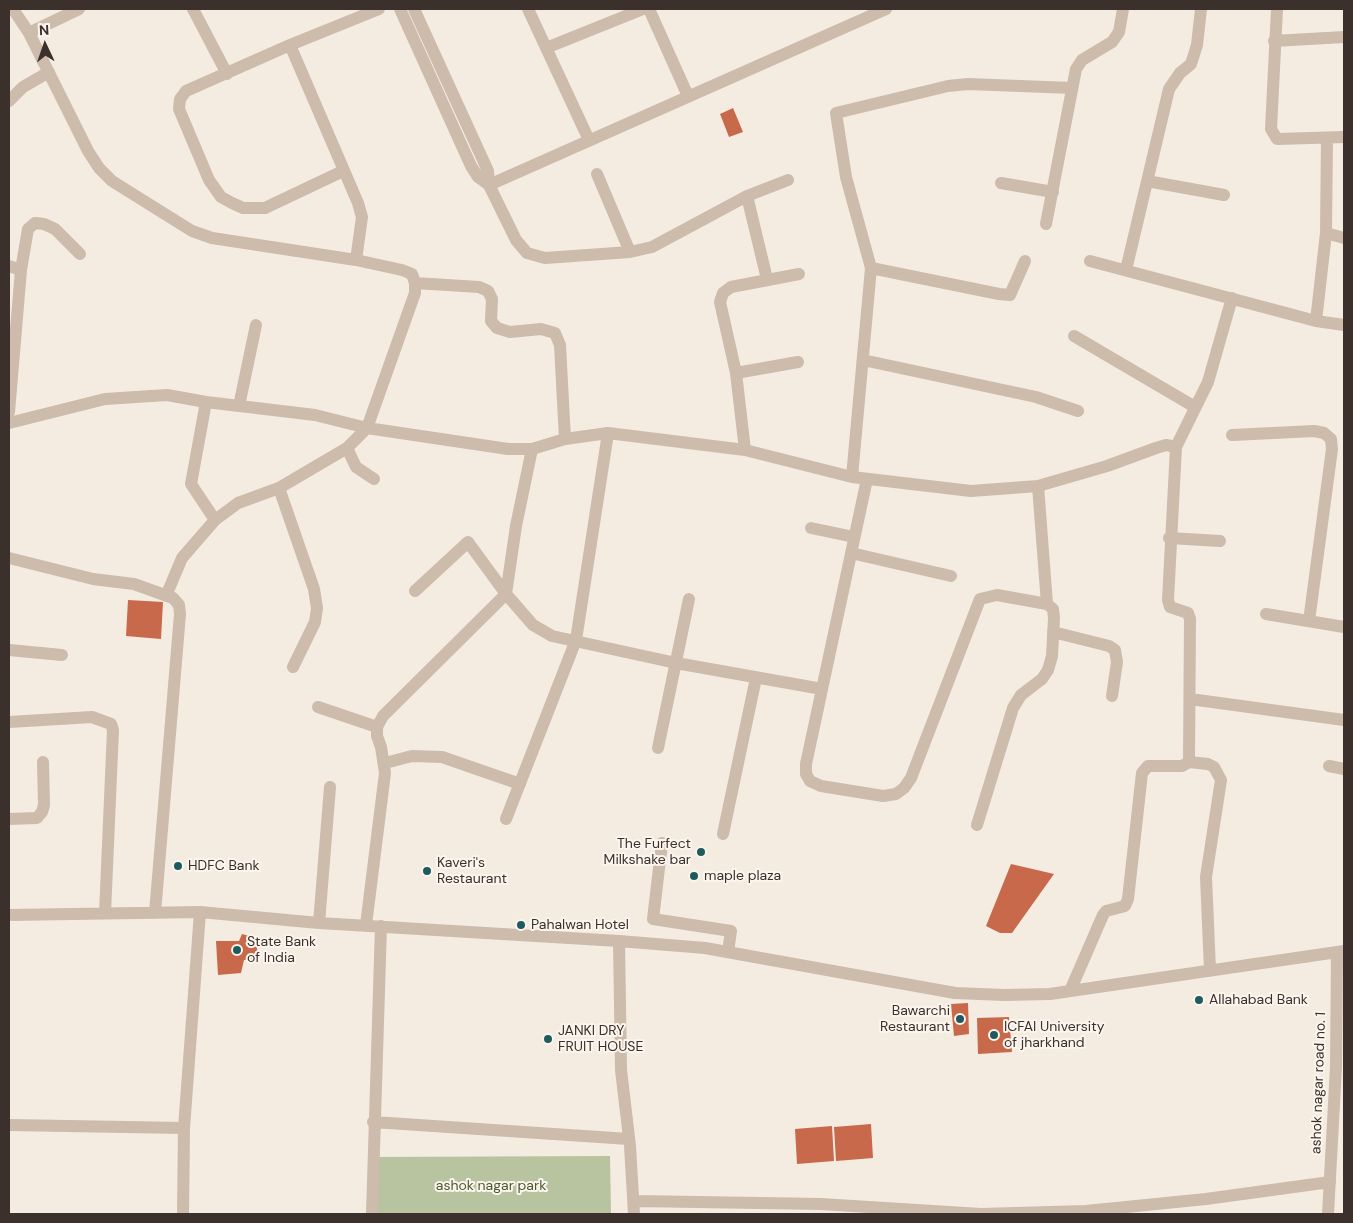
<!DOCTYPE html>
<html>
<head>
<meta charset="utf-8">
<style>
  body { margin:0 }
  #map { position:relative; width:1353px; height:1223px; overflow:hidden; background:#f4ebe1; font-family:"DM Sans",sans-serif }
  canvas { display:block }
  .frame { position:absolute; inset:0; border:10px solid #3b302b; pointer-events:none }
  .north { position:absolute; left:20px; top:20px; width:50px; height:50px; -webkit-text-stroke:4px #fbf5ee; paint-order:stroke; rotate:357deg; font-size:14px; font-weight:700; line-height:20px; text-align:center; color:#3b302b }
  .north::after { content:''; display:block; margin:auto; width:18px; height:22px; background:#3b302b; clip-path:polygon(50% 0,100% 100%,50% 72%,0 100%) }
</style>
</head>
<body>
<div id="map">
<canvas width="1353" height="1223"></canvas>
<div class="frame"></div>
<div class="north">N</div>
</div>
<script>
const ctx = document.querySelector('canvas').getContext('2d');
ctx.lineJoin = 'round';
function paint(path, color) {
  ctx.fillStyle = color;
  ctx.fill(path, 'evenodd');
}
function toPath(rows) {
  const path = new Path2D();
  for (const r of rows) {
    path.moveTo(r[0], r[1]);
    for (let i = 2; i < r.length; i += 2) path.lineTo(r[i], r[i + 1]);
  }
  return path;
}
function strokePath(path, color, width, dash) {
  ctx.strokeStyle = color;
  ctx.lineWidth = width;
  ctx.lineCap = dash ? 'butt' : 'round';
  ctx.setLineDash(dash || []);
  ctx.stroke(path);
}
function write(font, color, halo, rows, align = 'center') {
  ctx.font = font + ' "DM Sans",sans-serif';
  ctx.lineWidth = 4;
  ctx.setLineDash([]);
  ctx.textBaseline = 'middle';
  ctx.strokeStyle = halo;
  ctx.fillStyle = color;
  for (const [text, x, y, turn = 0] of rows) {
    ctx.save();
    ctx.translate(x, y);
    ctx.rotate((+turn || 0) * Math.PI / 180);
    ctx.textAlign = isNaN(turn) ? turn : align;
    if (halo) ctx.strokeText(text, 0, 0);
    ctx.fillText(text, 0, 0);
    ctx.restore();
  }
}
paint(toPath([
  [610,1156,611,1214,373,1214,372,1157]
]), '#b8c4a0');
paint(toPath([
  [733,108,743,132,729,137,720,114],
  [128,600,163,602,161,639,126,636],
  [1011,864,1054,874,1012,933,1000,933,986,926],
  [242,934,256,938,258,959,244,960,241,973,218,975,216,941,239,941],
  [968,1003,969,1034,954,1036,951,1004],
  [1009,1017,1012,1052,978,1054,977,1018],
  [871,1124,873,1158,836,1161,834,1127],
  [832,1126,834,1161,797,1164,795,1129]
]), '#c8694b');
strokePath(toPath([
  [13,9,29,33,88,151,99,168,112,181,192,231,212,238,356,260,402,270,412,274,415,283,415,293,367,428,347,448,279,488,238,503,215,520,182,558,166,596],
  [193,9,227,74],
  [400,9,471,166,478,177,489,185],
  [414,9,483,160,488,171,489,185,516,240,527,253,545,258,630,252,652,247,747,196,788,180],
  [528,9,589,140],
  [649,9,688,96],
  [1277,9,1271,129,1277,139,1344,137],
  [29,33,79,9],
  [1274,41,1344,37],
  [290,45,358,203,362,217,356,260],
  [546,48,643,9],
  [9,101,23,87,49,72],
  [343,171,265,208,243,208,232,203,221,197,209,180,179,109,180,99,186,91,290,45,379,9],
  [597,174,630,252],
  [1147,181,1224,195],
  [1001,183,1053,192],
  [489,185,886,9],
  [747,196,767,279],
  [1046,224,1076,69,1082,60,1112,42,1119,32,1123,9],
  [1326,233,1344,238],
  [1090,261,1316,321,1344,325],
  [9,266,21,270],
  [871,268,999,294,1010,295,1025,261],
  [1126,270,1169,89,1180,73,1191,64,1197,45,1201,9],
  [415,283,479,287,488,291,492,299,491,321,497,328,510,332,541,329,555,333,560,345,565,439],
  [1316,321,1326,233,1327,138],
  [1074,336,1195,407],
  [863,360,1036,397,1078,411],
  [736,373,798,362],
  [206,402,191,484,215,520],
  [239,406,256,325],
  [9,412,21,270,28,229,35,223,44,224,55,229,80,254],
  [9,423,105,399,167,395,206,402,315,415,367,428,508,449,532,449,565,439,608,433,745,450,852,477,971,491,1038,486,1107,466,1156,448,1166,445,1176,447,1168,600,1170,607,1188,613,1190,619,1189,762,1182,766,1148,766,1142,773,1128,899,1125,906,1106,911,1103,915,1070,991],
  [1232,435,1314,431,1324,433,1331,439,1332,449,1309,621],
  [1176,447,1208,382,1232,298],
  [347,448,356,467,374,479],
  [745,450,736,373,720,302,723,293,731,287,799,274],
  [852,477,871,268,846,177,836,113,948,86,968,84,1072,88],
  [867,479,806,764,806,774,810,781,821,786,883,796,896,794,904,788,911,778,980,599,997,595,1047,604,1053,609,1054,618,1052,656,1048,670,1042,679,1021,695,1013,708,977,825],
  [1038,486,1047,604],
  [279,488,314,589,317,608,315,622,293,667],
  [811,528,854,537],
  [1169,538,1220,541],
  [851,553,951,576],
  [9,558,93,579,134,584,173,598,179,605,180,614,155,913],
  [415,591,468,542,506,594,533,625,552,636,676,663,822,689],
  [1266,614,1344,627],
  [1053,632,1109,646,1115,650,1117,662,1112,696],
  [9,650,62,655],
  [1190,699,1344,720],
  [318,707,377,727],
  [9,722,92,717,111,724,113,730,105,913],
  [658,748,689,599],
  [1189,762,1208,764,1214,767,1221,780,1206,877,1210,970],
  [385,763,412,756,442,757,520,784],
  [1329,766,1344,769],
  [9,819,37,818,42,812,44,805,43,762],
  [506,819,576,640,608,433],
  [723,834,756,678],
  [662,843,653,919,731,931,728,952],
  [9,915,200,912,319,923,619,941,705,948,955,993,1004,995,1050,994,1344,951],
  [319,923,330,787],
  [366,925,385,773,381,747,377,736,377,727,383,716,506,594,516,526,532,449],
  [619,941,621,1070,630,1146,634,1214],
  [373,1122,629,1139],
  [9,1125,184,1128,183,1214],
  [184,1128,200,912],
  [635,1201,821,1204,981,1214,1086,1211,1206,1199,1330,1182],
  [372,1214,381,926],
  [1328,1214,1336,1067,1337,952]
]), '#cdbbac', 12);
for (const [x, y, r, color] of [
  [701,852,5,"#1f5a5e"],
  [178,866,5,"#1f5a5e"],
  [427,871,5,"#1f5a5e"],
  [694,876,5,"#1f5a5e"],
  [521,925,5,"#1f5a5e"],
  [237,950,5,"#1f5a5e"],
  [1199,1000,5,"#1f5a5e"],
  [960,1019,5,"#1f5a5e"],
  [994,1035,5,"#1f5a5e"],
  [548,1039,5,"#1f5a5e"]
]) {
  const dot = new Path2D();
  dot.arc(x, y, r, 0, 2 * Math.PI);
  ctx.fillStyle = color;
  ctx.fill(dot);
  strokePath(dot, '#fbf5ee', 2);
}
write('14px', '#3b302b', '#fbf5ee', [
  ["The Furfect",691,844,"right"],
  ["Milkshake bar",691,860,"right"],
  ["Kaveri's",437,863],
  ["Restaurant",437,879],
  ["HDFC Bank",188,866],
  ["maple plaza",704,876],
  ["Pahalwan Hotel",531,925],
  ["State Bank",247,942],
  ["of India",247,958],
  ["Allahabad Bank",1209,1000],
  ["Bawarchi",950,1011,"right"],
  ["Restaurant",950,1027,"right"],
  ["ICFAI University",1004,1027],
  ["of jharkhand",1004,1043],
  ["JANKI DRY",558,1031],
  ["FRUIT HOUSE",558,1047]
], 'left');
write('14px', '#3b302b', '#fbf5ee', [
  ["ashok nagar road no. 1",1319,1083,-88]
]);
write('14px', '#4a5a2e', '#fbf5ee', [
  ["ashok nagar park",491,1186]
]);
</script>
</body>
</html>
